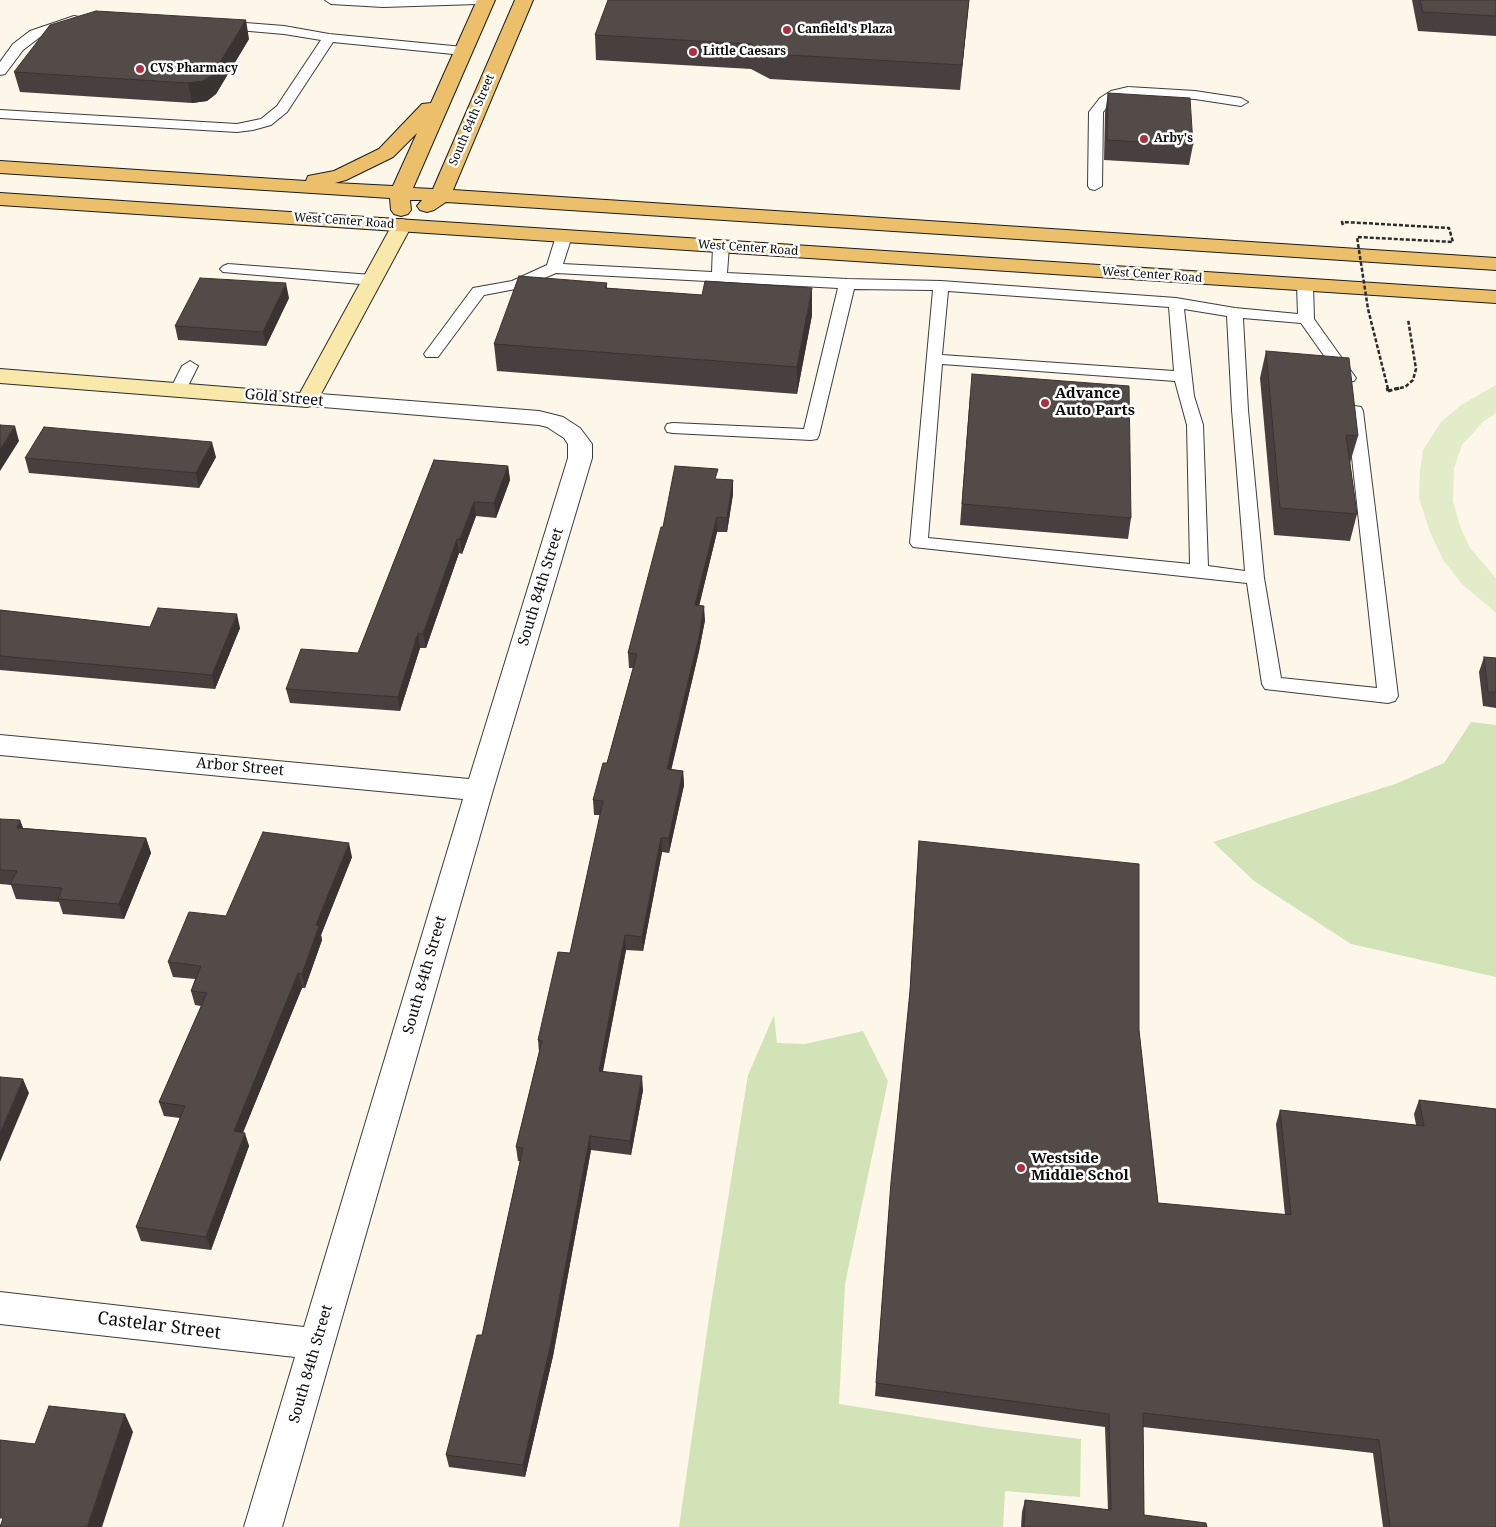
<!DOCTYPE html>
<html>
<head>
<meta charset="utf-8">
<style>
  body { margin:0 }
  canvas { display:block; background:#fdf7e9 }
</style>
</head>
<body>
<canvas width="1496" height="1527"></canvas>
<script>
const ctx = document.querySelector('canvas').getContext('2d');
ctx.lineJoin = 'round';
function paint(path, color) {
  ctx.fillStyle = color;
  ctx.fill(path, 'evenodd');
}
function toPath(rows) {
  const path = new Path2D();
  for (const r of rows) {
    path.moveTo(r[0], r[1]);
    for (let i = 2; i < r.length; i += 2) path.lineTo(r[i], r[i + 1]);
  }
  return path;
}
function strokePath(path, color, width, dash) {
  ctx.strokeStyle = color;
  ctx.lineWidth = width;
  ctx.lineCap = dash ? 'butt' : 'round';
  ctx.setLineDash(dash || []);
  ctx.stroke(path);
}
function write(font, color, halo, rows, align = 'center') {
  ctx.font = font + ' "Noto Serif",serif';
  ctx.lineWidth = 5;
  ctx.setLineDash([]);
  ctx.textBaseline = 'middle';
  ctx.strokeStyle = halo;
  ctx.fillStyle = color;
  for (const [text, x, y, turn = 0] of rows) {
    ctx.save();
    ctx.translate(x, y);
    ctx.rotate((+turn || 0) * Math.PI / 180);
    ctx.textAlign = isNaN(turn) ? turn : align;
    if (halo) ctx.strokeText(text, 0, 0);
    ctx.fillText(text, 0, 0);
    ctx.restore();
  }
}
paint(toPath([
  [1471,722,1496,725,1496,977,1351,944,1254,881,1213,842,1395,784,1444,763],
  [774,1015,777,1043,805,1044,863,1031,888,1081,845,1284,839,1404,991,1428,1081,1439,1080,1497,1005,1491,1003,1527,679,1527,711,1304,748,1075]
]), '#d2e3b7');
paint(toPath([
  [1496,385,1496,413,1484,421,1462,445,1454,468,1453,501,1460,526,1470,548,1496,578,1496,613,1462,584,1443,560,1430,532,1419,498,1420,470,1423,450,1441,422,1461,405]
]), '#e2ecc8');
const lane = toPath([
  [325,0,483,0,477,4,383,7,331,4,325,0],
  [74,16,79,17,81,20,79,23,40,37,23,50,5,74,0,75,0,62,13,44,30,31,74,16],
  [220,21,284,26,329,34,463,47,470,51,463,55,333,42,287,112,271,125,253,130,237,132,0,118,0,110,237,124,261,119,277,106,321,40,284,34,215,28,213,25,215,22,220,21],
  [1128,87,1195,91,1241,98,1248,102,1241,106,1195,99,1128,95,1121,97,1110,104,1103,112,1102,186,1095,190,1090,189,1088,186,1089,112,1100,98,1111,91,1128,87],
  [564,231,572,236,563,264,712,272,713,246,721,241,729,246,727,273,847,279,941,281,1176,298,1235,308,1298,314,1297,285,1305,280,1310,282,1313,285,1314,319,1356,378,1354,381,1342,381,1301,323,1243,318,1248,410,1264,578,1281,678,1377,688,1347,411,1349,407,1355,406,1361,407,1363,411,1398,696,1395,701,1388,703,1265,689,1262,684,1247,583,913,547,910,543,933,290,854,289,819,435,817,439,811,440,673,433,667,432,665,428,667,424,673,423,804,429,838,288,556,273,521,288,484,295,438,357,426,357,424,354,473,288,512,281,547,265,556,236,564,231],
  [948,291,1169,307,1174,371,942,355,948,291],
  [1184,309,1227,316,1232,410,1245,571,1208,566,1203,425,1194,396,1184,309],
  [942,364,1175,381,1187,425,1190,564,928,538,942,364],
  [228,264,372,275,380,280,372,285,223,272,220,269,223,266,228,264],
  [190,361,198,366,184,394,178,395,172,394,170,390,182,366,190,361]
]);
const street = toPath([
  [307,393,539,411,563,417,580,428,592,444,592,458,493,790,282,1527,244,1527,295,1357,0,1324,0,1292,304,1327,463,799,0,755,0,735,469,779,568,458,568,444,564,438,547,427,539,425,299,405,296,400,299,395,307,393]
]);
const secondary = toPath([
  [402,219,409,221,412,225,315,405,307,407,0,383,0,369,300,393,392,225,395,221,402,219]
]);
const primary = toPath([
  [477,0,495,0,413,188,433,189,515,0,533,0,453,190,1496,258,1496,270,446,202,434,210,427,212,420,210,417,206,422,200,410,200,411,210,408,214,401,216,394,214,391,210,390,198,0,173,0,161,306,181,308,176,334,171,379,149,422,104,431,103,477,0],
  [417,133,393,186,335,183,346,180,393,157,417,133],
  [0,193,1496,291,1496,303,0,205,0,193]
]);
strokePath(lane, '#3d3d3d', 2);
strokePath(street, '#3d3d3d', 2);
strokePath(secondary, '#2c2c2c', 2);
strokePath(primary, '#1b1b1b', 2);
strokePath(toPath([
  [1343,225,1342,222,1363,223],
  [1394,389,1405,387,1413,380,1416,369,1408,319]
]), '#2c2c2c', 2.5, [4, 2]);
strokePath(toPath([
  [1388,391,1400,388]
]), '#2c2c2c', 3, [4.5, 2.5]);
paint(lane, '#fff');
paint(street, '#fff');
paint(secondary, '#f8e8aa');
paint(primary, '#ecc06a');
strokePath(toPath([
  [1363,223,1449,228,1453,242,1357,237,1368,309,1388,389]
]), '#2c2c2c', 2.5, [4, 2]);
strokePath(toPath([
  [1387,388,1388,391]
]), '#2c2c2c', 3, [4.5, 2.5]);
paint(toPath([
  [969,0,960,90,770,79,751,69,596,60,595,35],
  [1403,0,1496,0,1496,36,1418,31,1412,0],
  [249,39,216,94,207,101,192,103,20,92,14,72],
  [1108,93,1193,145,1189,165,1104,160,1105,113],
  [607,283,607,288,702,295,812,315,797,394,497,371,494,344],
  [289,298,266,346,178,340,175,326],
  [1266,351,1358,436,1350,463,1357,514,1350,541,1274,535,1260,378],
  [970,395,1131,518,1128,539,960,525],
  [216,457,199,488,29,473,25,458],
  [434,460,508,466,510,480,496,518,476,516,462,554,459,553,426,648,420,648,400,711,290,703,286,689,358,653],
  [718,479,733,480,733,494,727,532,717,532,699,605,705,620,699,651,671,769,683,771,684,785,669,853,662,852,643,951,626,950,603,1071,643,1090,631,1155,591,1150,553,1356,525,1477,449,1467,446,1455,482,1335,520,1161,518,1161,516,1147,539,1052,538,1040,570,953,600,815,594,815,593,800,607,763,633,668,629,668,628,653,663,527],
  [0,610,150,627,240,628,215,689,0,670],
  [1484,657,1496,658,1496,708,1483,706,1479,672],
  [0,819,23,828,146,838,151,853,124,919,63,914,59,902,16,899,11,885,0,884],
  [919,841,1139,1030,1158,1203,1285,1215,1276,1124,1280,1110,1416,1125,1414,1114,1419,1100,1496,1109,1496,1527,1383,1527,1373,1453,1143,1427,1144,1515,1207,1527,1021,1527,1022,1512,1025,1500,1108,1510,1105,1427,875,1396,890,1196,909,1003],
  [352,857,321,935,322,940,305,988,302,988,243,1132,249,1146,211,1250,141,1241,136,1227,180,1118,164,1116,159,1102,201,1006,195,1005,191,991,195,979,173,977,168,962,226,916]
]), '#47403e');
paint(toPath([
  [969,0,960,90,962,65],
  [246,20,249,39,216,94,207,101,192,103,188,83],
  [286,283,289,298,266,346,263,332],
  [812,288,812,315,797,394,797,367],
  [15,426,19,441,0,471,0,449],
  [212,442,216,457,199,488,196,473],
  [508,466,510,480,496,518,494,503],
  [733,480,733,494,727,532,727,518],
  [474,502,476,516,462,554,460,539],
  [717,517,717,532,696,619,695,605],
  [457,539,459,553,426,648,423,634],
  [704,606,705,620,699,651,668,784,667,769],
  [237,614,240,628,215,689,212,675],
  [418,633,420,648,400,711,398,697],
  [683,771,684,785,669,853,669,838],
  [20,820,26,835,17,828],
  [146,838,151,853,124,919,119,904],
  [661,838,662,852,643,951,642,937],
  [349,843,352,857,321,935,322,940,305,988,302,974,316,925],
  [625,935,626,950,600,1085,599,1071],
  [298,973,302,988,238,1145,234,1131],
  [642,1076,643,1090,631,1155,630,1141],
  [23,1079,29,1093,0,1162,0,1133],
  [245,1133,249,1146,211,1250,206,1237],
  [590,1136,591,1150,553,1356,525,1477,523,1465],
  [125,1414,133,1432,102,1527,87,1527]
]), '#393432');
const building = toPath([
  [608,0,969,0,962,65,771,54,751,44,595,35,608,0],
  [1420,0,1496,0,1496,16,1423,12,1420,0],
  [96,11,246,20,212,75,203,81,188,83,14,72,50,25,96,11],
  [1108,93,1190,98,1193,145,1107,140,1108,93],
  [519,276,607,283,605,288,702,295,705,281,812,288,797,367,494,344,519,276],
  [200,278,286,283,263,332,175,326,200,278],
  [1266,351,1349,358,1358,436,1346,435,1357,514,1280,508,1266,351],
  [972,374,1129,386,1131,518,962,504,972,374],
  [0,425,15,426,0,449,0,425],
  [44,427,212,442,196,473,25,458,44,427],
  [434,460,508,466,494,503,474,502,460,539,457,539,423,634,418,633,398,697,286,689,301,649,358,653,434,460],
  [675,466,718,469,715,479,733,480,727,518,717,517,695,605,704,606,699,637,667,769,683,771,669,838,661,838,642,937,625,935,599,1071,642,1076,630,1141,590,1136,551,1343,523,1465,446,1455,477,1335,482,1335,523,1148,516,1147,542,1041,538,1040,558,952,570,953,603,801,593,800,603,763,607,763,637,654,628,653,661,527,663,527,675,466],
  [158,608,237,614,212,675,0,656,0,610,150,627,158,608],
  [1484,657,1496,658,1496,692,1488,692,1484,657],
  [0,819,20,820,17,828,146,838,119,904,58,899,62,888,10,884,17,871,0,870,0,819],
  [263,832,349,843,316,925,319,926,302,974,298,973,234,1131,245,1133,206,1237,136,1227,185,1106,159,1102,207,993,191,991,201,966,168,962,189,912,226,916,263,832],
  [919,841,1139,864,1139,1030,1158,1203,1291,1215,1280,1110,1424,1126,1419,1100,1496,1109,1496,1527,1390,1527,1379,1440,1143,1413,1144,1515,1206,1523,1207,1527,1024,1527,1025,1500,1111,1510,1109,1414,876,1383,891,1182,910,991,919,841],
  [0,1077,23,1079,0,1133,0,1077],
  [49,1406,125,1414,87,1527,0,1527,3,1518,0,1518,0,1440,35,1444,49,1406]
]);
paint(building, '#524b48');
strokePath(building, '#393432', 1);
for (const [x, y, r, color] of [
  [787,30,5,"#ac3041"],
  [693,52,5,"#ac3041"],
  [140,69,5,"#ac3041"],
  [1144,139,5,"#ac3041"],
  [1045,403,5,"#ac3041"],
  [1021,1168,5,"#ac3041"]
]) {
  const dot = new Path2D();
  dot.arc(x, y, r, 0, 2 * Math.PI);
  ctx.fillStyle = color;
  ctx.fill(dot);
  strokePath(dot, '#fff', 2);
}
write('bold 12px', '#0a0a0a', '#fff', [
  ["Canfield's Plaza",797,30],
  ["Little Caesars",703,52],
  ["CVS Pharmacy",150,69],
  ["Arby's",1154,139]
], 'left');
write('12px', '#0a0a0a', '#fff', [
  ["South 84th Street",472,120,-67],
  ["West Center Road",344,221,4],
  ["West Center Road",748,248,4],
  ["West Center Road",1152,275,4]
]);
write('bold 15px', '#0a0a0a', '#fff', [
  ["Advance",1055,394],
  ["Auto Parts",1055,411],
  ["Westside",1031,1159],
  ["Middle Schol",1031,1176]
], 'left');
write('15px', '#0a0a0a', '#fff', [
  ["Gold Street",284,398,5],
  ["South 84th Street",541,587,-73],
  ["Arbor Street",240,767,5],
  ["South 84th Street",425,975,-74],
  ["South 84th Street",311,1364,-74]
]);
write('18px', '#0a0a0a', '#fff', [
  ["Castelar Street",159,1326,7]
]);
</script>
</body>
</html>
